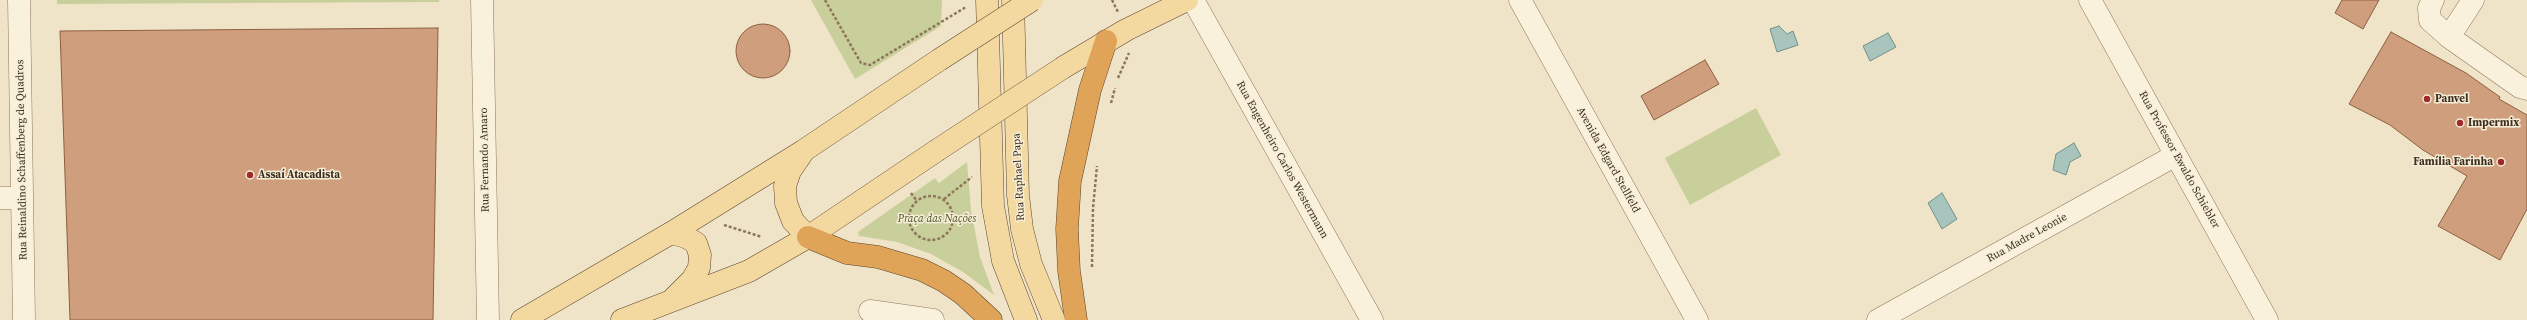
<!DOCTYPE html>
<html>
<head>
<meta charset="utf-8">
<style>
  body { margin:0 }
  canvas { display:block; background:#f0e4c8 }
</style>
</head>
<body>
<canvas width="2527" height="320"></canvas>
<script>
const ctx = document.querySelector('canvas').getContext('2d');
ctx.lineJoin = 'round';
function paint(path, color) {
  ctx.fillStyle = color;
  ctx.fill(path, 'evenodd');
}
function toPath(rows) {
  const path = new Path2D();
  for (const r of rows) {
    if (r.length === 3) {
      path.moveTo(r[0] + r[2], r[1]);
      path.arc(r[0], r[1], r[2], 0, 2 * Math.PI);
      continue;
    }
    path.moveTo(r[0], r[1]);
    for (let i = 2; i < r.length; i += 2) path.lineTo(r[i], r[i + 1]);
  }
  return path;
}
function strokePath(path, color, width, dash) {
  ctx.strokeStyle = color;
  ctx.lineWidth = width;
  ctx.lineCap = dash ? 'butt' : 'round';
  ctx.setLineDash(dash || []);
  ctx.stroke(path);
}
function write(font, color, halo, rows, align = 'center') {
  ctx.font = font + ' "Source Serif 4",serif';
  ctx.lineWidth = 3;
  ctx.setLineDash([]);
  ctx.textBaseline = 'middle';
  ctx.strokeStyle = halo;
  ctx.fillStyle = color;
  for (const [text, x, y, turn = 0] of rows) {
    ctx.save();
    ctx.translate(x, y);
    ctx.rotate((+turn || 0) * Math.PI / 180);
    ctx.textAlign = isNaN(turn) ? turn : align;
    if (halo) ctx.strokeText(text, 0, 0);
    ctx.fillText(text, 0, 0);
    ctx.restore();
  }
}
paint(toPath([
  [57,0,439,0,439,2,57,4],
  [811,0,942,0,941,26,855,79],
  [1756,108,1781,155,1690,205,1665,158],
  [967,162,971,210,980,257,994,295,963,272,931,254,897,242,859,236,858,232,935,178,939,183]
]), '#c9cf9b');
const water = toPath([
  [1779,26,1787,34,1793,31,1798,45,1777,52,1770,29,1779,26],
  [1888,33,1896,47,1870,61,1863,46,1888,33],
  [2074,143,2081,156,2070,162,2066,175,2053,170,2056,154,2074,143],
  [1942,193,1957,219,1942,229,1928,203,1942,193]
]);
paint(water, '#a9c4bc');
strokePath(water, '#6f938a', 1);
const building = toPath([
  [2342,0,2379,0,2363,29,2335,13,2342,0],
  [763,51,27],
  [438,28,433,320,70,320,60,31,438,28],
  [2391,32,2466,73,2500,97,2499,99,2527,115,2527,209,2500,260,2438,226,2467,176,2423,150,2390,125,2349,104,2391,32],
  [1705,60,1719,84,1654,120,1641,96,1705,60]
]);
paint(building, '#cf9f7d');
strokePath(building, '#8d5f41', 1);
const minor = toPath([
  [19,0,24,320],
  [482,0,488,320],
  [1193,0,1372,320],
  [1520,0,1697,320],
  [2090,0,2267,320],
  [2433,0,2429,8,2430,20,2449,37,2473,0],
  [2449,37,2520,87,2527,89],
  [0,198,22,198],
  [870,311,933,320],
  [1878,320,2176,155]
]);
const major = toPath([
  [987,0,993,206,1003,261,1026,320],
  [1013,0,1018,195,1022,229,1031,264,1054,320],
  [1064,67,1126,30,1187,0],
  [803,152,790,171,785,186,786,203,793,221,808,237],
  [671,233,686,237,696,243,700,255,699,268,692,280,673,299],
  [522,320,671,233,803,151,939,60],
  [622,320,749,271,808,237,936,151]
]);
const highway = toPath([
  [808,237,847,253,878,257,922,270,944,281,963,294,991,320],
  [1076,320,1069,271,1067,229,1070,181,1090,90,1106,41]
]);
strokePath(minor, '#8d765c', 23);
strokePath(major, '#5b4430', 23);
strokePath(highway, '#5b4430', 23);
strokePath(toPath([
  [825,0,861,63,870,65,966,7],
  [1112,0,1118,12],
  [1118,78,1129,53],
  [1111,103,1115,88],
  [911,193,917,201],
  [931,218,22],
  [944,199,972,177],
  [724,225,762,237],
  [1092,267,1093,208,1097,166]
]), '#8d765c', 2.5, [3, 2]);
strokePath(minor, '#faf1dc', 22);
strokePath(major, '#f3d9a0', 22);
strokePath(highway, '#e0a458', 22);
const majorBridge = toPath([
  [939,60,1032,0],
  [936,151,1064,67]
]);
strokePath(majorBridge, '#5b4430', 23, []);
strokePath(majorBridge, '#f3d9a0', 22);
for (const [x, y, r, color] of [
  [2427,99,4,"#9e2a2b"],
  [2460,123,4,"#9e2a2b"],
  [2501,162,4,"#9e2a2b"],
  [250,175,4,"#9e2a2b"]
]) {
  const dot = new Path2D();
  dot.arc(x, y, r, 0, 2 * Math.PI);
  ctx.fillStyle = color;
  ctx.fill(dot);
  strokePath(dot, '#f7eed8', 1.5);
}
write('bold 11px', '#3d2e20', '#f7eed8', [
  ["Panvel",2435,99],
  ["Impermix",2468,123],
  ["Família Farinha",2493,162,"right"],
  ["Assaí Atacadista",258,175]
], 'left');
write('11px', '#3d2e20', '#f7eed8', [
  ["Rua Reinaldino Schaffenberg de Quadros",22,160,-91],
  ["Rua Fernando Amaro",485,160,-91],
  ["Rua Engenheiro Carlos Westermann",1282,160,61],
  ["Avenida Edgard Stellfeld",1608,160,61],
  ["Rua Professor Ewaldo Schiebler",2179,160,61],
  ["Rua Raphael Papa",1019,177,-93],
  ["Rua Madre Leonie",2027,238,-29]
]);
write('italic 11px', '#4d5a26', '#f7eed8', [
  ["Praça das Nações",937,219]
]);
</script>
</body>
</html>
